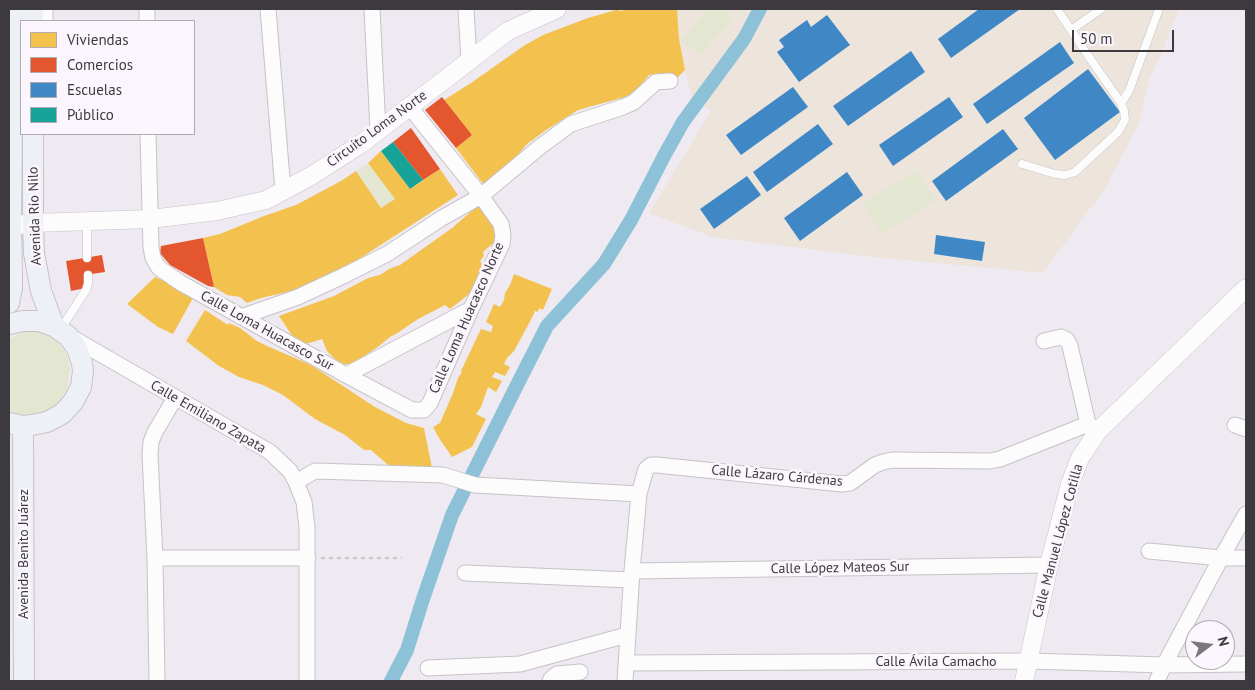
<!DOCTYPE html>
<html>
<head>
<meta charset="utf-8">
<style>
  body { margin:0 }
  #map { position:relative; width:1255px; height:690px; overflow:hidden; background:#efeaf1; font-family:"PT Sans",sans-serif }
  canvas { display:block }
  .frame { position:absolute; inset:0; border:10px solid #3d3a3f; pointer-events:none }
  .legend { position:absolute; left:20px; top:20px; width:175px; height:115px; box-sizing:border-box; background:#fbf6fd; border:1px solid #afabb1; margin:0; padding:6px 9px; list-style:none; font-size:15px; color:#3d3a3f }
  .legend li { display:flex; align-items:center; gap:10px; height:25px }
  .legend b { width:25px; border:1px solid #afabb1 }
  .north { position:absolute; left:1185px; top:620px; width:50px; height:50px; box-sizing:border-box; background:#fbf6fd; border:1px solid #afabb1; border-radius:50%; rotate:75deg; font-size:14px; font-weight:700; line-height:20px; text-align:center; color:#3d3a3f }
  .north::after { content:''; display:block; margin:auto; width:18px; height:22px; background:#7b787d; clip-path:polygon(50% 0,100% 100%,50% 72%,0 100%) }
  .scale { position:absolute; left:1072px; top:30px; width:102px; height:22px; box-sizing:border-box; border:2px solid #3d3a3f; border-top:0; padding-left:6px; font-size:15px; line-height:18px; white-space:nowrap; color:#3d3a3f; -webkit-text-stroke:4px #fbf6fd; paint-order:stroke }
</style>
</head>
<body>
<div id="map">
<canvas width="1255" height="690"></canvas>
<div class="frame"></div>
<ul class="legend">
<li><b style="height:14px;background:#f2c14e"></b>Viviendas</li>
<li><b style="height:14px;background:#e4572e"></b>Comercios</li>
<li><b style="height:14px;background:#3f88c5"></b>Escuelas</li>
<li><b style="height:14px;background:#17a398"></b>Público</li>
</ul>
<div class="north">N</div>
<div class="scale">50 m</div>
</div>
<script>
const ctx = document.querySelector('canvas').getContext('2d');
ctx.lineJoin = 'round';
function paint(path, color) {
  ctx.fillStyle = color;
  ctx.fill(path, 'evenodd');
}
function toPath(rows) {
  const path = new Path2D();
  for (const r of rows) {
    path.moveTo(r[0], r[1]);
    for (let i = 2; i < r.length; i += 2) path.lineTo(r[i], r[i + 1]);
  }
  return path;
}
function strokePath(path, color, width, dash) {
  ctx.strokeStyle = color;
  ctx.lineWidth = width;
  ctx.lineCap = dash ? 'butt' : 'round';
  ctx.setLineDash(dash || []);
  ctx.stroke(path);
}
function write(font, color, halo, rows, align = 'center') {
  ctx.font = font + ' "PT Sans",sans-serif';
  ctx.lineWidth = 5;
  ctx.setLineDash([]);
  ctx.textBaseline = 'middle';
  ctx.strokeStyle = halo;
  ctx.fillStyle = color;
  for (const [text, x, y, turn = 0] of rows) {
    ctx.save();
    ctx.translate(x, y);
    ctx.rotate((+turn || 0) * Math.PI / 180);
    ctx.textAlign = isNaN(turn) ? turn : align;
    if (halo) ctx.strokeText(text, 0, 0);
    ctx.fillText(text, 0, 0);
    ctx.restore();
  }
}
paint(toPath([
  [677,9,1179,9,1164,47,1149,80,1139,123,1106,187,1043,273,863,256,712,237,649,213,711,111,692,97,679,49]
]), '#ede4dc');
paint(toPath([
  [709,9,723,9,733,18,700,55,681,40],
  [368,163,395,199,381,208,356,171],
  [916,170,935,201,882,234,863,204],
  [28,331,42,332,56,340,67,354,70,368,67,389,56,406,42,419,9,414,9,340,16,335]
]), '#e3e6d1');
paint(toPath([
  [619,9,619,11,633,9,677,9,679,39,685,70,675,80,661,73,649,75,635,92,625,97,578,110,546,130,527,144,510,164,484,185,456,148,472,135,444,100,471,83,525,45,543,35,588,18],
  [381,151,410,189,440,169,458,195,362,257,326,279,287,292,261,298,247,303,240,297,227,295,214,287,203,238,220,234,264,216,296,205,341,181,356,171,381,208,395,199,368,163],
  [482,202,498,223,499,238,483,252,484,256,480,261,482,264,475,283,468,295,450,309,445,305,418,319,399,332,390,337,379,346,357,361,349,364,344,364,336,360,327,351,322,339,306,344,293,337,279,316,334,296,368,278,380,275,389,269,400,265,452,228],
  [514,274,552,289,543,310,540,308,537,312,534,311,534,314,519,342,514,351,507,358,504,364,510,367,505,376,495,372,492,377,502,381,496,392,488,387,481,407,476,414,486,419,472,447,452,457,439,438,433,427,440,423,453,393,458,378,462,372,461,371,481,329,497,334,491,332,493,326,486,322,494,304,500,307,504,300,505,293,510,285],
  [155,277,180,288,193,298,173,334,158,327,127,304],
  [205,310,228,325,229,323,240,328,257,341,267,346,311,365,375,407,406,423,424,428,432,468,393,468,387,464,371,450,364,450,345,435,315,419,283,395,263,385,239,377,219,366,186,341]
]), '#f2c14e');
paint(toPath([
  [442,97,472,135,456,148,425,110],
  [411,128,440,169,423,180,393,142],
  [203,238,214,287,208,286,170,265,160,253,161,246],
  [102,255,105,272,85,275,86,288,71,291,66,261]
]), '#e4572e');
paint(toPath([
  [979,9,1020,9,951,58,938,39],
  [827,15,850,45,799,82,777,52,784,47,779,40,807,20,811,27],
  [1060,42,1074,63,987,124,973,104],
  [911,51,925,72,848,126,833,106],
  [1088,69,1120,112,1055,160,1024,118],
  [793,87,808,107,741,155,726,135],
  [949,97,963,117,893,166,879,145],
  [818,124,833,144,767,192,753,172],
  [1003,129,1018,149,946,201,932,181],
  [847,172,863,195,800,241,784,218],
  [747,176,761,195,714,229,700,209],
  [936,235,985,242,982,261,934,254]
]), '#3f88c5');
paint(toPath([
  [393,142,423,180,410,189,381,151]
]), '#17a398');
strokePath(toPath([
  [391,681,407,650,423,599,452,515,515,389,547,326,604,264,631,220,664,156,683,122,744,39,760,9]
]), '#8cc1d8', 14);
const service = toPath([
  [1071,30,1101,9],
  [1121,103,1129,91,1159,9],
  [1022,164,1055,174,1065,175,1075,172,1118,132,1125,120,1124,111,1121,103,1089,57,1057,9],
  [87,221,87,258],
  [60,330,86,290,88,284,88,275]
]);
const minor = toPath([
  [147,9,147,21],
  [268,9,283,191],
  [372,9,378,130],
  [466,9,469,61],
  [45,21,45,9],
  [148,134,151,247,153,258,159,268,181,283,346,375,412,410,424,410,430,403,471,309,502,244,503,235,501,224,481,196,409,106],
  [241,317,298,297,343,276,387,254,442,218,481,196,541,146,571,124,623,107,634,102,656,82,670,81],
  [71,337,270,452,290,471,296,482,304,502,307,527,307,681],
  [1044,341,1061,337,1067,340,1070,346,1088,424],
  [346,375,471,309],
  [1235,425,1246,429],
  [296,482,315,471,443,475,475,485,639,494],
  [1149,551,1221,558,1246,558],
  [155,558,308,558],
  [632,571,1049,565],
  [465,573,631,580],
  [626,663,1029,661,1164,665,1246,664],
  [428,668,520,664,627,635],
  [157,681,155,558,150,455,151,442,155,432,175,398],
  [550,681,551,679,557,674,580,672],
  [625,681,632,571,639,494,646,469,651,465,657,465,842,484,850,483,875,465,883,462,892,460,990,461,1000,459,1088,424,1098,431],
  [1157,681,1164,665,1221,558,1246,514]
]);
const tertiary = toPath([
  [9,226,33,223,150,219,217,211,266,200,311,176,361,144,508,31,557,9],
  [1024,681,1049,565,1070,484,1080,458,1098,431,1246,288]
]);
const secondary = toPath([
  [33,9,33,21],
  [33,134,33,223,34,253,41,291,54,326],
  [9,303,12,288,12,278,11,226,13,9],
  [9,324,23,321,39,321,54,326,68,336,77,348,82,363,83,371,81,387,73,402,62,414,47,422,32,425,23,426,9,423],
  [23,426,24,681]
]);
strokePath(service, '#c6c2c7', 9);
strokePath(minor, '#c6c2c7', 17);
strokePath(tertiary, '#c6c2c7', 19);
strokePath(secondary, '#c6c2c7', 22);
strokePath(toPath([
  [321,558,402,558]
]), '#cccacc', 2.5, [4, 4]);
strokePath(service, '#fdfcfd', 8);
strokePath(minor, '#fdfcfd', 15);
strokePath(tertiary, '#fdfcfd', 18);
strokePath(secondary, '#edf1f6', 20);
write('14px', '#3d3a3f', '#fbf6fd', [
  ["Circuito Loma Norte",377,129,-36],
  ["Avenida Río Nilo",35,216,-92],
  ["Calle Loma Huacasco Norte",467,318,-66],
  ["Calle Loma Huacasco Sur",267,331,29],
  ["Calle Emiliano Zapata",208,417,30],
  ["Calle Lázaro Cárdenas",777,476,5],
  ["Calle Manuel López Cotilla",1058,541,-75],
  ["Avenida Benito Juárez",24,554,-90],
  ["Calle López Mateos Sur",840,568,-1],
  ["Calle Ávila Camacho",936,662]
]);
</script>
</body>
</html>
